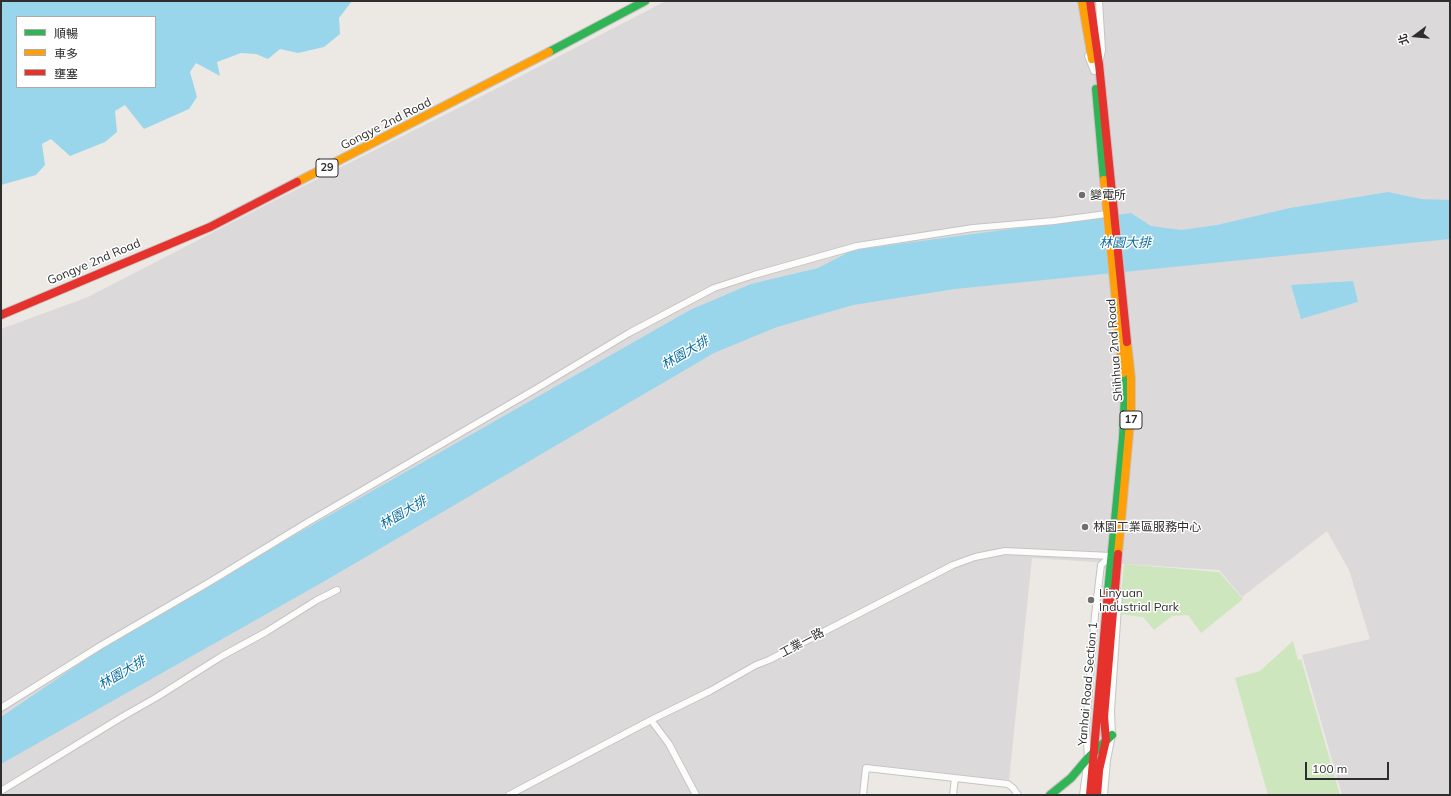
<!DOCTYPE html>
<html>
<head>
<meta charset="utf-8">
<style>
  body { margin:0 }
  #map { position:relative; width:1451px; height:796px; overflow:hidden; background:#ece8e4; font-family:Mulish,"Noto Sans TC",sans-serif }
  canvas { display:block }
  .frame { position:absolute; inset:0; border:2px solid #2e2e2e; pointer-events:none }
  .legend { position:absolute; left:16px; top:16px; width:140px; height:72px; box-sizing:border-box; background:#fff; border:1px solid #ababab; margin:0; padding:5px 7px; list-style:none; font-size:12px; color:#2e2e2e }
  .legend li { display:flex; align-items:center; gap:8px; height:20px }
  .legend b { width:20px; border:1px solid #ababab }
  .north { position:absolute; left:1395px; top:16px; width:40px; height:40px; -webkit-text-stroke:3px #fff; paint-order:stroke; rotate:254deg; font-size:11px; font-weight:700; line-height:16px; text-align:center; color:#2e2e2e }
  .north::after { content:''; display:block; margin:auto; width:14px; height:18px; background:#2e2e2e; clip-path:polygon(50% 0,100% 100%,50% 72%,0 100%) }
  .scale { position:absolute; left:1305px; top:762px; width:84px; height:18px; box-sizing:border-box; border:2px solid #2e2e2e; border-top:0; padding-left:5px; font-size:12px; line-height:14px; white-space:nowrap; color:#2e2e2e; -webkit-text-stroke:3px #fff; paint-order:stroke }
</style>
</head>
<body>
<div id="map">
<canvas width="1451" height="796"></canvas>
<div class="frame"></div>
<ul class="legend">
<li><b style="height:5px;background:#30b455"></b>順暢</li>
<li><b style="height:5px;background:#ff9f0a"></b>車多</li>
<li><b style="height:5px;background:#e5322d"></b>壅塞</li>
</ul>
<div class="north">北</div>
<div class="scale">100 m</div>
</div>
<script>
const ctx = document.querySelector('canvas').getContext('2d');
ctx.lineJoin = 'round';
function paint(path, color) {
  ctx.fillStyle = color;
  ctx.fill(path, 'evenodd');
}
function toPath(rows) {
  const path = new Path2D();
  for (const r of rows) {
    path.moveTo(r[0], r[1]);
    for (let i = 2; i < r.length; i += 2) path.lineTo(r[i], r[i + 1]);
  }
  return path;
}
function strokePath(path, color, width, dash) {
  ctx.strokeStyle = color;
  ctx.lineWidth = width;
  ctx.lineCap = dash ? 'butt' : 'round';
  ctx.setLineDash(dash || []);
  ctx.stroke(path);
}
function write(font, color, halo, rows, align = 'center') {
  ctx.font = font + ' Mulish,"Noto Sans TC",sans-serif';
  ctx.lineWidth = 3;
  ctx.setLineDash([]);
  ctx.textBaseline = 'middle';
  ctx.strokeStyle = halo;
  ctx.fillStyle = color;
  for (const [text, x, y, turn = 0] of rows) {
    ctx.save();
    ctx.translate(x, y);
    ctx.rotate((+turn || 0) * Math.PI / 180);
    ctx.textAlign = isNaN(turn) ? turn : align;
    if (halo) ctx.strokeText(text, 0, 0);
    ctx.fillText(text, 0, 0);
    ctx.restore();
  }
}
paint(toPath([
  [666,1,1450,1,1450,795,1342,795,1302,655,1370,639,1349,570,1327,531,1242,597,1219,570,1032,558,1009,780,864,764,860,795,1,795,1,329,88,297,270,203,482,96]
]), '#dcd9db');
paint(toPath([
  [1124,564,1219,572,1243,599,1201,633,1188,615,1172,616,1154,630,1143,617,1119,614],
  [1293,641,1298,660,1301,659,1340,795,1268,795,1235,678,1260,671]
]), '#cee6be');
paint(toPath([
  [1,1,377,1,352,1,339,18,340,34,324,47,298,53,280,49,268,59,256,54,241,53,217,62,220,76,196,63,190,72,197,97,189,109,144,129,125,105,115,111,117,132,105,142,70,156,51,139,42,144,45,165,36,175,1,185],
  [17,17,155,17,155,87,17,87],
  [1388,192,1421,199,1450,200,1450,239,955,289,853,305,777,327,714,353,323,582,1,764,1,717,135,626,690,310,751,284,818,268,853,250,1131,213,1151,226,1181,230,1217,225,1290,208],
  [1353,281,1358,302,1301,319,1291,285]
]), '#99d6ec');
const street = toPath([
  [1099,1,1102,50,1100,59],
  [1088,56,1094,71],
  [1,708,100,646,208,583,308,522,534,390,629,333,714,288,754,275,857,246,973,228,1054,221,1106,214],
  [651,720,669,744,696,795],
  [1,791,122,717,157,697,222,656,266,632,317,600,337,590],
  [509,795,651,720,710,691,756,665,769,660,953,565,975,557,1005,551,1111,556],
  [863,795,866,768,1008,784,1013,788,1018,795],
  [953,795,955,778],
  [1083,795,1088,758,1086,727,1095,615,1101,565,1111,556],
  [1104,795,1107,760,1112,735,1111,711,1119,592]
]);
const fast = toPath([
  [549,52,645,1],
  [1096,89,1104,180],
  [1108,592,1123,438,1125,392,1123,373],
  [1050,795,1071,778,1088,758,1112,735]
]);
const slow = toPath([
  [1082,1,1092,59],
  [1104,180,1123,373],
  [297,182,549,52],
  [1118,554,1131,412,1131,378,1127,342]
]);
const jam = toPath([
  [1090,1,1099,64,1127,342],
  [1,315,210,227,297,182],
  [1090,795,1108,592],
  [1097,795,1099,770,1106,740,1104,717,1118,554]
]);
strokePath(street, '#c5c4c5', 8);
strokePath(fast, '#c5c4c5', 10);
strokePath(slow, '#c5c4c5', 10);
strokePath(jam, '#c5c4c5', 10);
strokePath(street, '#fcfcfb', 6);
strokePath(fast, '#30b455', 8);
strokePath(slow, '#ff9f0a', 8);
strokePath(jam, '#e5322d', 8);
for (const [x, y, r, color] of [
  [1082,195,4,"#706f6e"],
  [1085,527,4,"#706f6e"],
  [1091,600,4,"#706f6e"]
]) {
  const dot = new Path2D();
  dot.arc(x, y, r, 0, 2 * Math.PI);
  ctx.fillStyle = color;
  ctx.fill(dot);
  strokePath(dot, '#fff', 1.5);
}
for (const [x, y, w] of [
  [327,168,22],
  [1131,420,22]
]) {
  const box = new Path2D();
  box.roundRect(x - w / 2, y - 9, w, 18, 3);
  ctx.fillStyle = '#fff';
  ctx.fill(box);
  strokePath(box, '#2e2e2e', 1);
}
write('bold 11px', '#2e2e2e', null, [
  ["29",327,168],
  ["17",1131,420]
]);
write('12px', '#2e2e2e', '#fff', [
  ["Gongye 2nd Road",386,124,-27],
  ["Gongye 2nd Road",94,262,-23],
  ["Shihhua 2nd Road",1115,350,-94],
  ["工業一路",802,643,-28],
  ["Yanhai Road Section 1",1088,684,-85]
]);
write('12px', '#2e2e2e', '#fff', [
  ["變電所",1090,195],
  ["林園工業區服務中心",1093,527],
  ["Linyuan",1099,593],
  ["Industrial Park",1099,607]
], 'left');
write('italic 13px', '#0d6fa3', '#fff', [
  ["林園大排",1125,243],
  ["林園大排",685,353,-30],
  ["林園大排",403,513,-30],
  ["林園大排",122,673,-30]
]);
</script>
</body>
</html>
